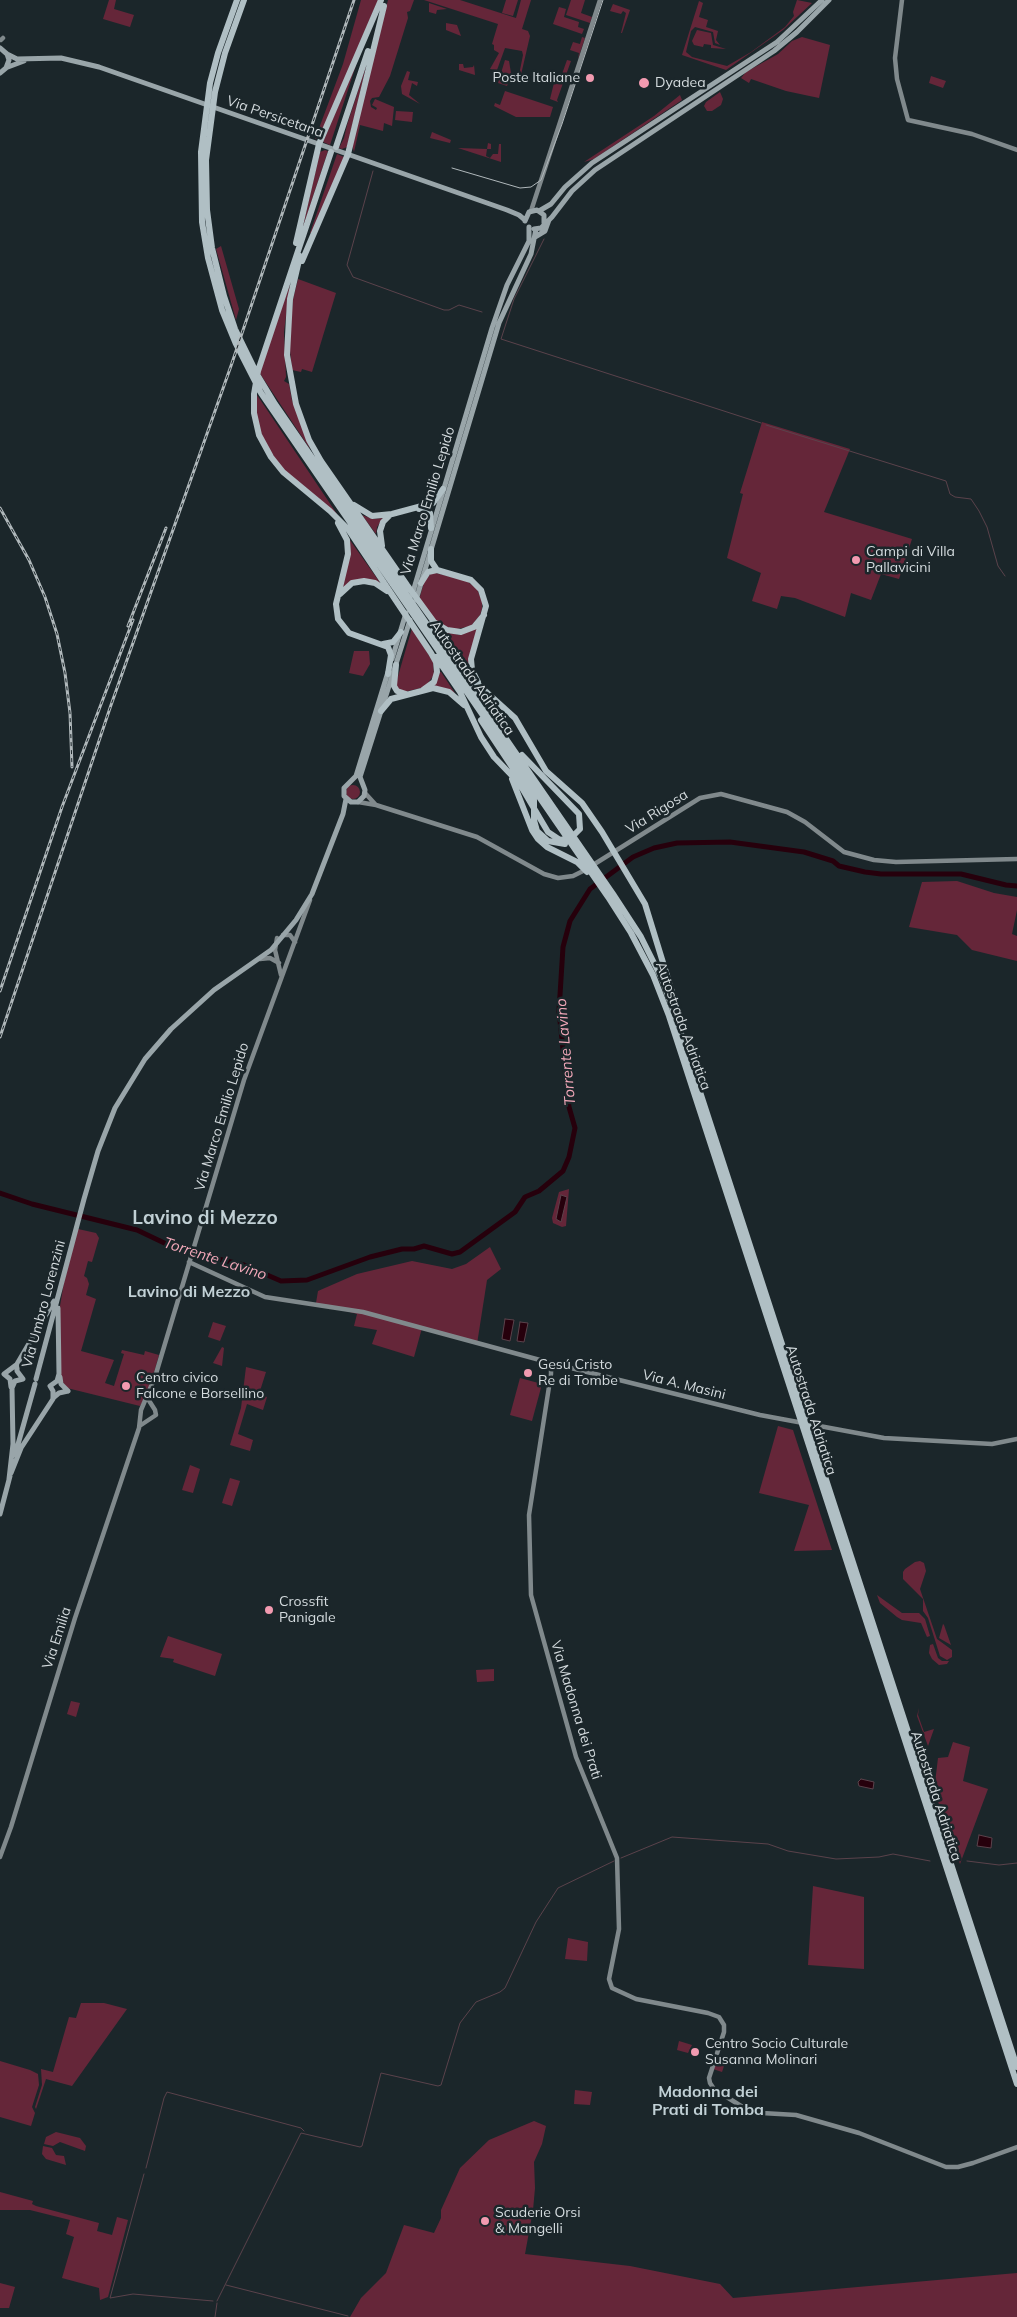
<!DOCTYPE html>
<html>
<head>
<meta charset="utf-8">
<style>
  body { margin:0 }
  canvas { display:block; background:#1b262a }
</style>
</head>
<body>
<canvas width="1017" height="2317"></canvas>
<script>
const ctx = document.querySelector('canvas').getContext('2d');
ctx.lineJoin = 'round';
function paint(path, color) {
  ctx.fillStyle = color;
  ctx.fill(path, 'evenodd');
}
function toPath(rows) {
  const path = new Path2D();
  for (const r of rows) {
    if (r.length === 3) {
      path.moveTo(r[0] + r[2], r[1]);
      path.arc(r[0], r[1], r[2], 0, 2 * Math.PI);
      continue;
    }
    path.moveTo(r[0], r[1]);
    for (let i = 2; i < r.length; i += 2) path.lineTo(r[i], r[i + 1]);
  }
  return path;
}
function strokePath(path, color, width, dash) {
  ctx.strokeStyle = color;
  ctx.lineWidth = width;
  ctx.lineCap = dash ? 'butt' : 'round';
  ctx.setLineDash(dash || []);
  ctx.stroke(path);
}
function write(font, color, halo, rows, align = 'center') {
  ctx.font = font + ' Mulish,sans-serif';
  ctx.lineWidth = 5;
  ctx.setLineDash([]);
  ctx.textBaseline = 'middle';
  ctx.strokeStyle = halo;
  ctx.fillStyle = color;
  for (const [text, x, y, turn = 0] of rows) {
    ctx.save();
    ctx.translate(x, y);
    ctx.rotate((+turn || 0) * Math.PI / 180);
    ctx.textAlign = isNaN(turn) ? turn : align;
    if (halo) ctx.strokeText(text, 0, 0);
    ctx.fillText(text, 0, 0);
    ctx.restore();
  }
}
paint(toPath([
  [109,0,116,0,114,9,134,15,130,27,103,19],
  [361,0,378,0,320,137,315,139,343,64],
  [388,0,414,0,410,11,407,12,408,18,390,76,379,97,372,98,370,101,371,107,376,110,377,108,372,105,375,99,394,107,392,126,384,123,383,131,360,125,354,152,352,145],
  [424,0,460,0,516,18,521,0,531,0,522,29,528,31,530,36,520,79,510,77,507,86,498,83,505,60,509,61,511,73,519,75,523,55,522,51,505,48,497,70,490,69,499,53,494,50,494,45,492,44,498,24],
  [506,0,518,0,513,16,502,13],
  [571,0,585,0,581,13,592,17,590,23,566,15],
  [797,0,812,3,783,30,726,70,682,55,699,1,703,3,699,17,708,20,706,27,718,31,716,40,720,45,715,43,713,32,695,27,691,31,686,52,692,57,727,66,751,52,785,27,794,16,793,12],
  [429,3,447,9,437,10,436,14,429,12],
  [613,4,630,10,622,33,621,33,626,13,623,11,621,14,610,11],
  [559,7,566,9,564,17,579,22,578,27,584,29,582,34,553,24],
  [446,23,457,25,461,36,446,30],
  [697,30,711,33,713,45,726,49,711,48,711,45,704,44,703,47,694,45,692,41],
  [582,37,585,38,578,59,579,53,570,50,573,42,580,44],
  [802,37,830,45,819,98,786,91,751,79,749,83,741,78,746,72,778,54,792,41],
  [567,60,571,61,557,100,558,102,550,99,556,75,562,74],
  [357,62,330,145,323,142],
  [367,63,347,147,342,149,339,148,344,138,347,125],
  [459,64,463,64,464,68,473,67,474,65,475,75,459,70],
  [407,71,410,72,408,80,418,82,417,86,412,83,409,95,420,104,402,94,401,86],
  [931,76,946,81,943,88,929,83],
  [505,91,553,107,550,117,516,117,494,106,495,103,500,105],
  [720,92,723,99,721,105,712,111,707,111,704,106,706,102],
  [680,95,682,100,594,159,584,162,654,116],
  [396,111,413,112,412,122,395,120],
  [432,132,451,140,450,143,430,138],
  [488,143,491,144,491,149,487,149,486,156,490,158,493,154,498,154,499,144,501,144,501,162,458,148,487,149],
  [325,150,328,151,302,230,320,152],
  [337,154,344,157,312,233,310,233],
  [221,246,239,309,236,320,216,249],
  [298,279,336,293,312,372,302,369,301,372,292,370,289,341,293,299],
  [290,284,284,332,286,377,284,381,289,384,292,400,310,449,259,372],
  [255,392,337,514,336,514,284,470,267,449,257,423],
  [762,422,850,449,824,512,912,539,899,579,881,574,871,600,851,593,845,617,795,598,781,596,777,609,752,601,761,573,727,558,743,494,740,493],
  [362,515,373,519,383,518,377,527,376,534],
  [347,536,381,584,350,582,342,588],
  [432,572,467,581,477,589,482,601,482,609,480,615,471,626,452,630,436,621,419,600,424,582],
  [478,626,469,670,443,632,461,635],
  [412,628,433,662,434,675,425,687,404,692,398,689,396,683],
  [354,651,369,651,370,664,363,676,349,673],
  [440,672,441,672,455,693,433,685],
  [353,792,7],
  [957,881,994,893,1017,897,1017,910,1012,934,1017,936,1017,961,972,950,957,935,909,927,922,882],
  [569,1189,566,1226,562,1227,553,1223,552,1218,559,1192],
  [78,1229,96,1233,99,1238,92,1262,88,1261,84,1276,87,1278,89,1284,86,1295,96,1299,81,1351,114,1360,105,1383,114,1386,124,1354,121,1353,122,1350,144,1355,145,1351,159,1355,148,1394,140,1406,67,1388,60,1378,59,1312,64,1282],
  [490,1247,501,1269,487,1280,477,1344,422,1328,414,1357,372,1344,377,1330,354,1326,357,1314,316,1303,318,1291,357,1274,412,1261,452,1269,466,1264],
  [213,1322,226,1326,220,1341,208,1337],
  [222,1347,224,1348,222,1366,213,1363],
  [246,1367,266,1372,259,1394,267,1397,263,1410,247,1404,238,1434,253,1440,250,1451,230,1445,241,1408],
  [520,1378,542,1384,532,1421,510,1415],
  [778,1426,793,1430,832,1550,794,1551,809,1505,759,1493],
  [190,1465,200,1469,193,1493,182,1490],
  [230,1478,240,1481,232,1506,222,1503],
  [920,1561,924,1563,926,1571,920,1589,937,1639,952,1650,952,1657,947,1660,940,1656,928,1618,923,1611,923,1599,903,1579,903,1572,905,1569,915,1562],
  [877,1595,902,1613,919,1613,925,1619,930,1636,927,1637,921,1623,902,1620,897,1617,880,1603],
  [943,1624,944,1625,951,1645,939,1638],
  [168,1636,222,1654,215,1676,173,1662,174,1659,160,1657],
  [933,1644,938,1658,942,1661,949,1661,947,1664,939,1665,932,1659,929,1653,930,1645],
  [494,1669,494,1681,477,1682,476,1670],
  [71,1701,80,1703,76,1717,67,1714],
  [919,1708,918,1715,924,1732,934,1729,928,1746,917,1716],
  [953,1742,970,1747,963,1781,988,1789,960,1864,936,1796,935,1783,938,1758,948,1757],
  [813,1886,864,1897,864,1969,808,1965],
  [568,1938,588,1942,587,1961,565,1959],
  [81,2003,104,2003,127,2009,72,2086,46,2079,36,2109,35,2107,42,2085,41,2069,53,2072,69,2017,76,2018],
  [679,2041,692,2045,688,2053,677,2050],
  [716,2057,726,2060,722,2072,713,2069],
  [0,2061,30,2070,38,2074,39,2085,32,2107,35,2113,31,2126,0,2117],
  [575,2090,592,2092,590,2105,574,2104],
  [534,2121,546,2126,542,2144,534,2162,535,2188,533,2210,525,2254,630,2266,720,2284,733,2298,1017,2273,1017,2317,350,2317,361,2298,386,2273,404,2225,434,2233,441,2218,441,2210,460,2168,489,2140],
  [56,2132,80,2138,86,2146,85,2151,60,2142,53,2146,44,2144,46,2137],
  [43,2146,52,2148,56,2155,64,2156,66,2165,46,2159,42,2154],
  [0,2192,33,2201,32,2204,36,2206,99,2223,97,2231,112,2235,117,2217,128,2220,108,2297,100,2300,99,2288,62,2278,74,2237,66,2234,70,2220,30,2210,0,2210],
  [0,2283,15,2287,9,2308,0,2308]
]), '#652639');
const water = toPath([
  [561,1195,567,1197,561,1222,556,1219,561,1195],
  [505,1319,514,1320,510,1341,502,1339,505,1319],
  [520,1322,528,1323,524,1342,517,1341,520,1322],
  [861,1779,874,1782,873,1789,859,1786,858,1782,861,1779],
  [979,1835,992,1838,991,1848,977,1846,979,1835]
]);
paint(water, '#26000c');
strokePath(water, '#5a424b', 1);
strokePath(toPath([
  [373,171,347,265,353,277,444,310,449,310,459,305,482,312],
  [544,239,514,299,501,339,761,423],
  [766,425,946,481,950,494,955,497,971,499,979,511,987,527,998,566,1005,576],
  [621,1858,672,1837,768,1844,788,1851,836,1859,879,1857,893,1854,930,1861],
  [967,1861,999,1865,1017,1863],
  [146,2168,164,2098,167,2092,301,2128,304,2131],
  [144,2174,110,2298,133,2294,213,2301],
  [226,2285,348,2316],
  [217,2301,301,2133,360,2147,362,2146,381,2073,438,2086,441,2085,460,2023,476,2002,500,1992,505,1988,536,1922,558,1888,614,1861],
  [215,2317,217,2303]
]), '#5a424b', 1);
strokePath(toPath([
  [0,1193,32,1204,137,1230,179,1250,244,1265,281,1281,307,1280,370,1257,402,1249,414,1249,424,1246,452,1254,460,1252,515,1212,525,1197,539,1191,563,1171,569,1157,575,1128,569,1107,559,1011,563,947,570,921,590,889,633,857,654,848,677,843,730,842,804,852,833,861,839,866,865,872,881,874,961,874,1006,885,1017,886]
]), '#26000c', 5);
strokePath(toPath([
  [902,0,895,58,897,79,908,120,972,134,1017,150],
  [1,40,3,38],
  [531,211,600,0],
  [365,793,375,804],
  [358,802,376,805,477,837,544,874,558,878,573,876,585,870,700,798,721,794,787,812,805,822,844,852,874,860,896,862,1017,859],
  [283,935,290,935,295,942],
  [277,938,275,950,281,975],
  [260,959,270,958,279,963],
  [189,1262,265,1297,363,1312,551,1363,760,1415,884,1438,992,1444,1017,1439],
  [551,1363,551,1374,529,1515,531,1595,576,1757,617,1858,619,1929,609,1979,612,1988,636,1999,708,2013,719,2017,724,2025,724,2032,709,2078,710,2083,714,2089,741,2106,762,2113,796,2115,859,2133,946,2167,958,2167,973,2163,1017,2147],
  [141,1425,156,1415,155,1410,148,1399],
  [0,1857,11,1827,75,1618,139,1428,141,1410,155,1377,244,1080,310,900]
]), '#80898c', 4.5);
strokePath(toPath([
  [0,48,7,54,9,60,6,68,0,73],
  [7,54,17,59,61,58,99,67,507,210,519,215,525,220],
  [8,67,24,61],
  [539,211,551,204,565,187,592,163,777,42,822,0],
  [525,221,529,212,537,210,544,215,544,223],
  [534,229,541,228,552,217,572,191,595,170,774,51,797,32,829,0],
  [535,237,545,231,549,220],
  [412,595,492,328,507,285,529,241,529,227],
  [416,600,499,323,531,254,536,229],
  [392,659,406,613],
  [388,672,356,776,344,788,344,796,351,802,358,802,364,796,365,790,360,777,410,620],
  [60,1377,61,1384,68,1391],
  [36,1379,84,1199,98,1151,115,1108,145,1059,171,1029,214,990,271,950,296,920,312,894,343,814,346,799],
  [11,1387,10,1379,4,1374,16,1365],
  [53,1398,59,1393,68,1391],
  [15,1455,35,1384],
  [11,1473,21,1448,53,1399,53,1391,50,1386,57,1381,59,1374,58,1308],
  [9,1479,13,1444,12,1388,15,1381,23,1379,17,1371,17,1364,54,1301],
  [0,1514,10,1476]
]), '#99a5a9', 5);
strokePath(toPath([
  [237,0,218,53,210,83,201,152,202,222,208,258,222,310,236,344,261,393,608,897,631,933,653,975,669,1016,1017,2084],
  [244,0,225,53,215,92,206,160,207,210,212,248,224,296,235,329,258,376,275,404,613,894,641,937,662,979,675,1015,1017,2067],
  [336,147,368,51],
  [331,152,258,371,254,394,254,413,259,435,271,457,283,472,330,511,348,529,431,653,436,662,437,672,434,682,423,690],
  [296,243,319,144,381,0],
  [300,256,290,299,287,355,296,404,309,440,321,461,407,585,434,622,447,630,461,632,474,627,484,615],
  [302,261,348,154,384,6],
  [354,505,372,516,392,514,433,503,443,489],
  [419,509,425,509,430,513,431,528],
  [338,523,347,540,348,554,336,604,338,619,349,633,388,647,391,655,388,674],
  [382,546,380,531,383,522,390,515],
  [431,549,431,561,437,570],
  [421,583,428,572,437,570,471,580,481,590,486,606,471,659,472,670,478,682],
  [340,594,352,583,364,581,375,583,387,591],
  [432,623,473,680,515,718,546,771,582,803,602,832,645,904,680,1018],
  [383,644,393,642,401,632],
  [436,657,460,692,481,737,494,757,519,783,548,832,560,840,571,838,580,829,579,814,522,755],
  [396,665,394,686,397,691,406,694],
  [381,711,391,699,433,688,449,692,464,705],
  [481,720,534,800,534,820,537,831,548,841,565,844],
  [512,779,532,830,538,839,547,847,577,862,587,872]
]), '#b0bfc4', 6);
strokePath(toPath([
  [452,168,520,188,531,187,541,180,562,124,603,0]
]), '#b0b8bb', 1);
const rail = toPath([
  [0,508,29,560,45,597,57,634,65,673,70,713,72,767],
  [128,626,166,528],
  [0,991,62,807,133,620],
  [0,1037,110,708,232,363,354,0]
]);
strokePath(rail, '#b0b8bb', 3);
strokePath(rail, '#1b262a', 1, [4]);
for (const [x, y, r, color] of [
  [590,78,5,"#f29ab0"],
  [644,83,6,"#f29ab0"],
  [856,560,5,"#f29ab0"],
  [528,1373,5,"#f29ab0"],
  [126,1386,5,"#f29ab0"],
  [269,1610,5,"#f29ab0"],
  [695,2052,5,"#f29ab0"],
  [485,2221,5,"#f29ab0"]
]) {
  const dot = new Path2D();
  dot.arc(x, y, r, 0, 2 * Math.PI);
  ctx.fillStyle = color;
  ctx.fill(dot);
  strokePath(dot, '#1b262a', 2);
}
write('14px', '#d4dbde', '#1b262a', [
  ["Poste Italiane",580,78,"right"],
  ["Dyadea",655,83],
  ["Campi di Villa",866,552],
  ["Pallavicini",866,568],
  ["Gesú Cristo",538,1365],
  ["Re di Tombe",538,1381],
  ["Centro civico",136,1378],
  ["Falcone e Borsellino",136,1394],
  ["Crossfit",279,1602],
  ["Panigale",279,1618],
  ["Centro Socio Culturale",705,2044],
  ["Susanna Molinari",705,2060],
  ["Scuderie Orsi",495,2213],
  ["& Mangelli",495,2229]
], 'left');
write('14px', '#d4dbde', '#1b262a', [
  ["Via Persicetana",275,117,19],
  ["Via Marco Emilio Lepido",428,501,-73],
  ["Autostrada Adriatica",472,678,55],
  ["Via Rigosa",657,812,-32],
  ["Autostrada Adriatica",683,1026,70],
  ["Via Marco Emilio Lepido",222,1117,-73],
  ["Via Umbro Lorenzini",44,1304,-75],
  ["Via A. Masini",684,1385,14],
  ["Autostrada Adriatica",811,1410,72],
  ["Via Emilia",57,1638,-72],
  ["Via Madonna dei Prati",576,1710,73],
  ["Autostrada Adriatica",936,1796,72]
]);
write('italic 15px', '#f2a8b9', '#1b262a', [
  ["Torrente Lavino",566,1052,-95],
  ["Torrente Lavino",215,1259,18]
]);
write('bold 16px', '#c1d0d5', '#1b262a', [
  ["Lavino di Mezzo",189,1292],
  ["Madonna dei",708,2092],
  ["Prati di Tomba",708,2110]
]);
write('bold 19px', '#c1d0d5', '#1b262a', [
  ["Lavino di Mezzo",205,1218]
]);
</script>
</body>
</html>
